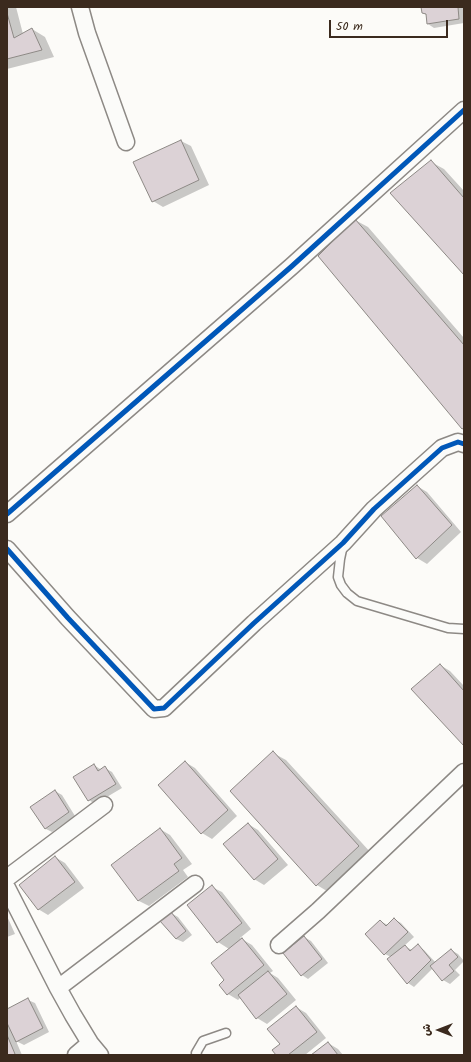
<!DOCTYPE html>
<html>
<head>
<meta charset="utf-8">
<style>
  body { margin:0 }
  #map { position:relative; width:471px; height:1062px; overflow:hidden; background:#fcfbf8; font-family:Kalam,"Playpen Sans Arabic",sans-serif }
  canvas { display:block }
  .frame { position:absolute; inset:0; border:8px solid #3b2a1e; pointer-events:none }
  .north { position:absolute; left:419px; top:1010px; width:40px; height:40px; -webkit-text-stroke:3px #fdfcf7; paint-order:stroke; rotate:270deg; font-size:11px; font-weight:700; line-height:16px; text-align:center; color:#3b2a1e }
  .north::after { content:''; display:block; margin:auto; width:14px; height:18px; background:#3b2a1e; clip-path:polygon(50% 0,100% 100%,50% 72%,0 100%) }
  .scale { position:absolute; left:329px; top:20px; width:119px; height:18px; box-sizing:border-box; border:2px solid #3b2a1e; border-top:0; padding-left:5px; font-size:12px; line-height:14px; white-space:nowrap; color:#3b2a1e; -webkit-text-stroke:3px #fdfcf7; paint-order:stroke }
</style>
</head>
<body>
<div id="map">
<canvas width="471" height="1062"></canvas>
<div class="frame"></div>
<div class="north">ش</div>
<div class="scale">50 m</div>
</div>
<script>
const ctx = document.querySelector('canvas').getContext('2d');
ctx.lineJoin = 'round';
function paint(path, color) {
  ctx.fillStyle = color;
  ctx.fill(path, 'evenodd');
}
function toPath(rows) {
  const path = new Path2D();
  for (const r of rows) {
    path.moveTo(r[0], r[1]);
    for (let i = 2; i < r.length; i += 2) path.lineTo(r[i], r[i + 1]);
  }
  return path;
}
function strokePath(path, color, width, dash) {
  ctx.strokeStyle = color;
  ctx.lineWidth = width;
  ctx.lineCap = dash ? 'butt' : 'round';
  ctx.setLineDash(dash || []);
  ctx.stroke(path);
}
paint(toPath([
  [7,7,16,7,23,34,32,29,45,37,54,57,7,69],
  [422,7,464,7,464,23,434,28,428,24,427,15,423,13],
  [181,141,191,146,209,185,163,207,153,201],
  [431,162,444,169,464,191,464,274],
  [355,220,368,227,464,338,464,429,463,428],
  [417,486,427,492,461,532,427,564,417,558],
  [440,665,450,671,464,686,464,745],
  [273,753,286,760,372,854,330,893,317,885],
  [185,762,195,768,237,816,212,839,202,833],
  [94,765,100,769,105,768,112,772,122,788,95,804,89,800],
  [55,791,62,795,75,816,52,832,46,829,32,807],
  [248,824,258,830,288,865,264,885,254,879],
  [160,829,170,835,192,864,183,870,188,877,149,906,139,901,112,865],
  [55,857,65,863,84,888,48,915,38,909],
  [212,887,222,892,251,929,240,938,252,945,273,971,270,973,278,978,296,1000,267,1024,257,1018,241,997,238,1000,228,994,226,980,229,949,218,942,189,905],
  [171,913,178,917,192,935,183,942,176,939],
  [7,916,15,934,7,937],
  [394,919,401,923,414,937,404,946,412,950,418,946,424,950,436,963,451,950,458,954,464,961,455,970,460,975,450,984,443,980,433,968,414,987,408,983,391,957,385,954,380,921,388,925],
  [304,937,311,941,328,963,308,979,302,975],
  [28,1000,35,1003,49,1032,24,1045,16,1041,22,1055,7,1055,7,1010],
  [296,1007,306,1013,326,1038,305,1055,278,1055],
  [328,1043,338,1049,343,1055,312,1055]
]), '#0003');
const building = toPath([
  [421,7,458,7,459,19,427,24,426,14,422,13,421,7],
  [7,13,14,38,32,28,42,50,7,59,7,13],
  [181,140,199,180,152,202,133,162,181,140],
  [431,160,464,198,464,275,390,193,431,160],
  [355,219,464,345,464,428,462,429,318,256,355,219],
  [417,485,452,525,416,559,381,516,417,485],
  [440,664,464,691,464,746,411,689,440,664],
  [273,751,359,846,316,886,230,791,273,751],
  [185,761,228,810,201,834,158,785,185,761],
  [94,764,98,771,105,766,116,784,88,801,73,777,94,764],
  [55,790,69,812,45,829,30,807,55,790],
  [248,823,278,859,254,880,223,844,248,823],
  [160,828,182,858,174,864,179,871,138,901,111,865,160,828],
  [55,856,75,882,38,910,19,885,55,856],
  [212,885,242,923,217,943,187,905,212,885],
  [171,912,186,931,176,939,160,921,171,912],
  [394,918,408,932,384,955,365,934,380,920,386,926,394,918],
  [304,936,322,959,301,976,283,953,304,936],
  [242,938,264,965,227,995,219,985,224,980,211,963,242,938],
  [418,944,431,960,407,984,387,959,405,945,410,951,418,944],
  [451,949,458,957,449,965,454,971,442,981,430,966,451,949],
  [268,971,287,994,256,1019,238,995,268,971],
  [28,998,43,1028,16,1042,7,1023,7,1009,28,998],
  [296,1006,317,1032,288,1055,276,1055,272,1050,280,1044,267,1029,296,1006],
  [7,1035,15,1054,13,1055,7,1055,7,1035],
  [328,1042,338,1055,311,1055,328,1042]
]);
paint(building, '#dcd2d6');
strokePath(building, '#8d8985', 1);
const lane = toPath([
  [343,545,340,559,338,577,341,585,347,593,357,601,448,628,464,629],
  [197,1055,196,1053,203,1041,226,1033]
]);
const street = toPath([
  [80,7,87,33,126,142],
  [7,514,292,266,464,110],
  [7,549,68,618,154,709,164,708,254,623,343,543,374,509,442,448,458,442,464,444],
  [7,878,104,805],
  [7,888,58,988,73,1015,90,1043,100,1055],
  [279,945,318,911,464,772],
  [58,988,195,884],
  [76,1055,90,1043]
]);
strokePath(lane, '#8d8985', 11);
strokePath(street, '#8d8985', 19);
strokePath(lane, '#fbfbf9', 8);
strokePath(street, '#fbfbf9', 16);
strokePath(toPath([
  [7,514,292,266,464,110],
  [7,549,68,618,154,709,164,708,254,623,343,543,374,509,442,448,458,442,464,444]
]), '#0057b8', 5);
</script>
</body>
</html>
